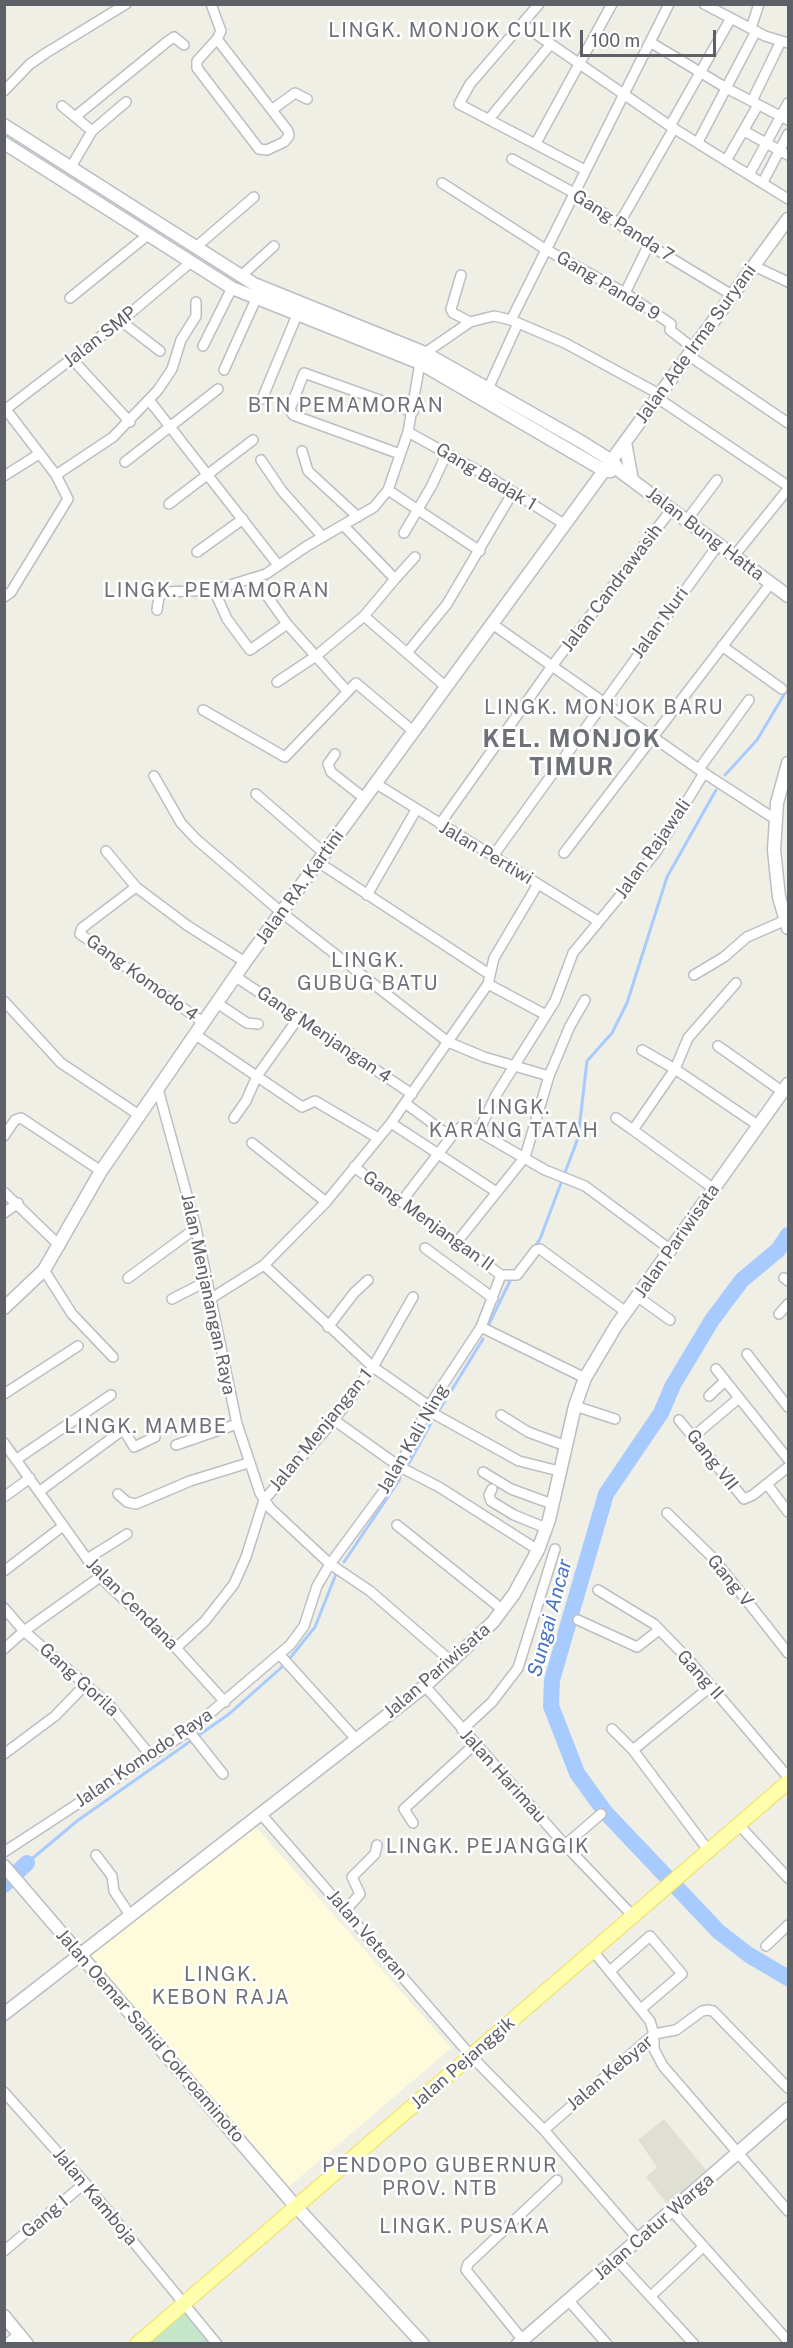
<!DOCTYPE html>
<html>
<head>
<meta charset="utf-8">
<style>
  body { margin:0 }
  #map { position:relative; width:793px; height:2348px; overflow:hidden; background:#f0efe6; font-family:"Public Sans",sans-serif }
  canvas { display:block }
  .frame { position:absolute; inset:0; border:6px solid #5d6066; pointer-events:none }
  .scale { position:absolute; left:580px; top:30px; width:136px; height:27px; box-sizing:border-box; border:3px solid #5d6066; border-top:0; padding-left:8px; font-size:18px; line-height:21px; white-space:nowrap; color:#5d6066; -webkit-text-stroke:4px #fff; paint-order:stroke }
</style>
</head>
<body>
<div id="map">
<canvas width="793" height="2348"></canvas>
<div class="frame"></div>
<div class="scale">100 m</div>
</div>
<script>
const ctx = document.querySelector('canvas').getContext('2d');
ctx.lineJoin = 'round';
function paint(path, color) {
  ctx.fillStyle = color;
  ctx.fill(path, 'evenodd');
}
function toPath(rows) {
  const path = new Path2D();
  for (const r of rows) {
    path.moveTo(r[0], r[1]);
    for (let i = 2; i < r.length; i += 2) path.lineTo(r[i], r[i + 1]);
  }
  return path;
}
function strokePath(path, color, width, dash) {
  ctx.strokeStyle = color;
  ctx.lineWidth = width;
  ctx.lineCap = dash ? 'butt' : 'round';
  ctx.setLineDash(dash || []);
  ctx.stroke(path);
}
function write(font, color, halo, rows, align = 'center') {
  ctx.font = font + ' "Public Sans",sans-serif';
  ctx.lineWidth = 5;
  ctx.setLineDash([]);
  ctx.textBaseline = 'middle';
  ctx.strokeStyle = halo;
  ctx.fillStyle = color;
  for (const [text, x, y, turn = 0] of rows) {
    ctx.save();
    ctx.translate(x, y);
    ctx.rotate((+turn || 0) * Math.PI / 180);
    ctx.textAlign = isNaN(turn) ? turn : align;
    if (halo) ctx.strokeText(text, 0, 0);
    ctx.fillText(text, 0, 0);
    ctx.restore();
  }
}
paint(toPath([
  [256,1827,451,2048,285,2190,87,1955]
]), '#fefbdd');
paint(toPath([
  [664,2119,706,2170,667,2204,646,2177,657,2167,638,2140]
]), '#e0dfd4');
paint(toPath([
  [184,2306,217,2344,144,2344]
]), '#c3e7c8');
strokePath(toPath([
  [725,775,757,740,788,688],
  [534,1248,540,1239,578,1138,587,1061,612,1033,627,1003,667,877,716,790],
  [489,1324,512,1277],
  [440,1409,483,1339],
  [409,1463,431,1423],
  [344,1562,400,1479],
  [290,1658,315,1627,336,1574],
  [27,1863,77,1821,229,1714,282,1667]
]), '#a7cbff', 3);
strokePath(toPath([
  [788,1235,778,1250,742,1280,712,1320,673,1385,661,1413,606,1494,552,1680,551,1706,577,1773,605,1812,719,1932,749,1955,788,1978],
  [4,1885,27,1863]
]), '#a7cbff', 16);
const street = toPath([
  [211,4,221,31,217,39,197,61,197,68,259,149,267,150,284,142,289,136,288,131,217,39],
  [539,4,470,84,459,104,585,170],
  [704,4,765,36,788,43],
  [523,25,670,126,788,199],
  [751,28,759,4],
  [650,42,728,89,788,120],
  [4,91,30,64,46,53,126,4],
  [752,101,781,41],
  [62,106,92,131],
  [273,109,295,93,307,99],
  [76,116,168,41,174,37,184,45],
  [489,119,550,45],
  [670,126,731,18],
  [744,131,788,155],
  [698,142,756,31],
  [536,143,612,4],
  [512,159,574,193,654,248,732,295],
  [727,159,758,105],
  [71,167,92,131,126,102],
  [750,173,788,103],
  [763,182,788,134],
  [442,183,545,249,625,293,671,324,670,330,693,348],
  [619,224,674,128],
  [196,247,254,197],
  [754,266,788,282],
  [461,275,451,309,453,313,470,322],
  [241,276,274,246],
  [625,293,649,244],
  [70,298,149,234],
  [511,320,669,4],
  [121,321,160,351],
  [203,346,232,288],
  [425,353,470,322,494,316,511,320,565,343,659,394],
  [688,355,788,423],
  [72,359,130,422],
  [224,370,256,299],
  [488,389,518,323],
  [656,397,788,486],
  [262,399,297,315],
  [149,400,278,565],
  [4,407,56,475,68,499,11,592,4,597],
  [6,409,121,321,191,262],
  [408,432,491,478,564,524],
  [302,451,308,471,358,517],
  [400,454,293,415,290,409,304,373,413,412],
  [261,460,282,491,323,537],
  [125,462,218,389],
  [56,475,113,437,158,390,172,369,181,340,196,316,196,302],
  [4,476,39,454],
  [388,490,480,551],
  [169,504,253,440],
  [686,521,717,480],
  [404,533,431,487,447,453],
  [197,552,243,519],
  [734,556,788,489],
  [255,579,287,624,347,691],
  [395,579,415,557],
  [214,590,227,619,250,650,287,624],
  [157,610,159,597,165,592,214,590,266,574,307,546,374,507,388,490,408,432,420,363],
  [364,616,445,686],
  [491,623,704,773,775,819],
  [722,646,782,689],
  [407,653,447,604,513,492],
  [277,682,316,656,364,616,395,579,344,526],
  [203,710,285,757,356,683,413,731],
  [335,754,328,764,331,772,364,798],
  [699,769,749,700],
  [154,776,181,823,196,839,281,912,448,1042,484,1057,549,1076],
  [375,783,598,921],
  [256,794,324,853],
  [440,824,552,666,671,510],
  [106,851,136,887,188,926,245,962],
  [564,853,771,583],
  [493,856,718,545],
  [318,862,489,974],
  [136,887,82,928,80,934,204,1023],
  [367,895,416,810],
  [694,975,724,957,747,937,786,920],
  [236,977,412,1094],
  [488,984,546,1015],
  [4,1001,61,1063,139,1115],
  [217,1003,247,1023,258,1024],
  [196,1035,302,1107,315,1101,378,1138],
  [718,1046,783,1092],
  [642,1050,675,1069,759,1126],
  [158,1089,196,1228,237,1424,260,1493,270,1508,330,1564,370,1591,452,1662],
  [405,1103,451,1137],
  [234,1118,246,1101,257,1076,299,1017],
  [616,1118,633,1130],
  [391,1123,495,1191],
  [478,1133,496,1095,555,1001,573,953,656,852,704,773],
  [4,1136,15,1120,21,1118,101,1171],
  [252,1143,326,1202],
  [354,1167,501,1275,517,1275,536,1250,540,1249,626,1312],
  [714,1189,633,1130,675,1069,688,1038,736,983],
  [4,1192,60,1246],
  [402,1201,451,1137,461,1127,469,1126,545,1170,585,1186,671,1250],
  [4,1213,18,1203],
  [457,1242,525,1157,549,1076,570,1026,585,1000],
  [425,1248,493,1298],
  [264,1265,373,1367,429,1406],
  [44,1270,72,1314,113,1357],
  [128,1278,196,1228],
  [784,1278,788,1281],
  [638,1297,670,1320],
  [172,1299,207,1281],
  [210,1299,264,1265,326,1202,391,1123,488,984,494,958,538,884],
  [779,1314,788,1304],
  [328,1327,354,1293,368,1280],
  [481,1327,585,1378],
  [747,1354,788,1407],
  [716,1369,788,1459],
  [4,1394,78,1346],
  [709,1396,725,1381],
  [575,1406,615,1419],
  [427,1410,519,1461,559,1471],
  [501,1415,528,1432,566,1446],
  [334,1420,400,1467,439,1487,538,1550],
  [679,1420,744,1499,753,1495,788,1467],
  [694,1436,739,1398],
  [4,1443,100,1577,176,1648,225,1702],
  [176,1445,237,1424],
  [17,1459,111,1395],
  [483,1472,511,1489,552,1504],
  [767,1484,788,1512],
  [492,1489,489,1495,491,1501,514,1515,546,1528],
  [40,1491,120,1432,125,1432,134,1447,155,1437],
  [118,1494,127,1502,136,1504,190,1481,248,1463],
  [4,1497,30,1478],
  [667,1513,714,1559,788,1653],
  [397,1525,503,1610],
  [87,1559,127,1534],
  [4,1571,63,1526],
  [598,1590,654,1624,687,1658,788,1777],
  [4,1608,24,1631,111,1707,150,1755],
  [578,1620,637,1647,659,1630],
  [176,1648,205,1621,234,1584,246,1557,264,1500,334,1420,373,1367,413,1297],
  [4,1649,24,1631,100,1577],
  [280,1655,356,1739],
  [425,1686,565,1845,633,1916],
  [612,1729,633,1750,708,1850],
  [462,1730,492,1702,518,1668,555,1549],
  [189,1731,223,1774],
  [633,1750,710,1687],
  [4,1754,55,1716,86,1684],
  [261,1814,472,2057,544,2130,638,2239],
  [413,1823,404,1809,475,1744],
  [739,1825,788,1878],
  [565,1845,601,1814],
  [4,1852,189,1731,290,1645,304,1626,317,1586,330,1564,395,1476,429,1406,481,1327,501,1275],
  [96,1855,112,1876,114,1891,130,1915],
  [345,1911,360,1894,352,1877,375,1854,377,1845],
  [766,1946,788,1925],
  [593,1951,650,2021,654,2034,654,2049,663,2066,788,2211],
  [610,1971,650,1936,682,1974,641,2009],
  [4,2092,85,2183,217,2344],
  [544,2130,654,2034,676,2030,702,2011,708,2010,713,2011,788,2088],
  [673,2212,788,2341],
  [4,2251,85,2183],
  [616,2259,694,2344],
  [651,2296,703,2247],
  [569,2301,607,2344],
  [522,2339,466,2270,468,2264,557,2180],
  [7,2344,19,2334]
]);
const secondary = toPath([
  [4,125,254,284,425,353,580,441,612,461,621,472,788,596],
  [4,143,232,288,420,363,605,471,611,471],
  [625,442,632,480],
  [788,763,777,803,774,850,779,897,788,928],
  [4,1308,44,1270,101,1171,245,962,788,219],
  [4,1866,291,2201,423,2344],
  [4,2014,425,1686,493,1622,514,1594,538,1550,549,1520,575,1406,585,1378,616,1326,788,1084],
  [4,2316,27,2344],
  [518,2344,788,2109]
]);
const primary = toPath([
  [137,2344,788,1782]
]);
strokePath(street, '#bdbec4', 12);
strokePath(secondary, '#bbbdc4', 15);
strokePath(primary, '#f1df5d', 16);
strokePath(street, '#fff', 9);
strokePath(secondary, '#fff', 12);
strokePath(primary, '#fffeac', 14);
write('18px', '#5d6066', '#fff', [
  ["Gang Panda 7",623,226,33],
  ["Gang Panda 9",608,286,31],
  ["Jalan SMP",100,337,-38],
  ["Jalan Ade Irma Suryani",696,344,-54],
  ["Gang Badak 1",486,477,31],
  ["Jalan Bung Hatta",705,534,37],
  ["Jalan Candrawasih",612,588,-53],
  ["Jalan Nuri",660,623,-54],
  ["Jalan Rajawali",653,849,-55],
  ["Jalan Pertiwi",486,853,31],
  ["Jalan RA. Kartini",300,887,-54],
  ["Gang Komodo 4",142,978,36],
  ["Gang Menjangan 4",324,1035,34],
  ["Gang Menjangan II",428,1221,36],
  ["Jalan Pariwisata",677,1241,-55],
  ["Jalan Menjanangan Raya",208,1294,78],
  ["Jalan Menjangan 1",321,1430,-51],
  ["Jalan Kali Ning",413,1439,-60],
  ["Gang VII",712,1460,52],
  ["Gang V",730,1581,51],
  ["Jalan Cendana",132,1604,45],
  ["Jalan Pariwisata",437,1671,-41],
  ["Gang II",700,1675,48],
  ["Gang Gorila",79,1680,42],
  ["Jalan Komodo Raya",144,1758,-34],
  ["Jalan Harimau",503,1776,48],
  ["Jalan Veteran",367,1935,49],
  ["Jalan Oemar Sahid Cokroaminoto",150,2036,49],
  ["Jalan Pejanggik",463,2063,-41],
  ["Jalan Kebyar",610,2073,-40],
  ["Jalan Kamboja",95,2197,50],
  ["Gang I",45,2217,-40],
  ["Jalan Catur Warga",654,2227,-41]
]);
ctx.letterSpacing = '1.5px';
write('20px', '#6e7278', '#fff', [
  ["LINGK. MONJOK CULIK",451,31],
  ["BTN PEMAMORAN",346,406],
  ["LINGK. PEMAMORAN",217,591],
  ["LINGK. MONJOK BARU",604,708],
  ["LINGK.",368,961],
  ["GUBUG BATU",368,984],
  ["LINGK.",514,1108],
  ["KARANG TATAH",514,1131],
  ["LINGK. MAMBE",146,1427],
  ["LINGK. PEJANGGIK",488,1847],
  ["LINGK.",221,1975],
  ["KEBON RAJA",221,1998],
  ["PENDOPO GUBERNUR",440,2166],
  ["PROV. NTB",440,2189],
  ["LINGK. PUSAKA",465,2227]
]);
ctx.letterSpacing = '0px';
write('italic 20px', '#4871c4', '#fff', [
  ["Sungai Ancar",550,1618,-75]
]);
ctx.letterSpacing = '1.5px';
write('bold 24px', '#6e7278', '#fff', [
  ["KEL. MONJOK",572,740],
  ["TIMUR",572,768]
]);
ctx.letterSpacing = '0px';
</script>
</body>
</html>
